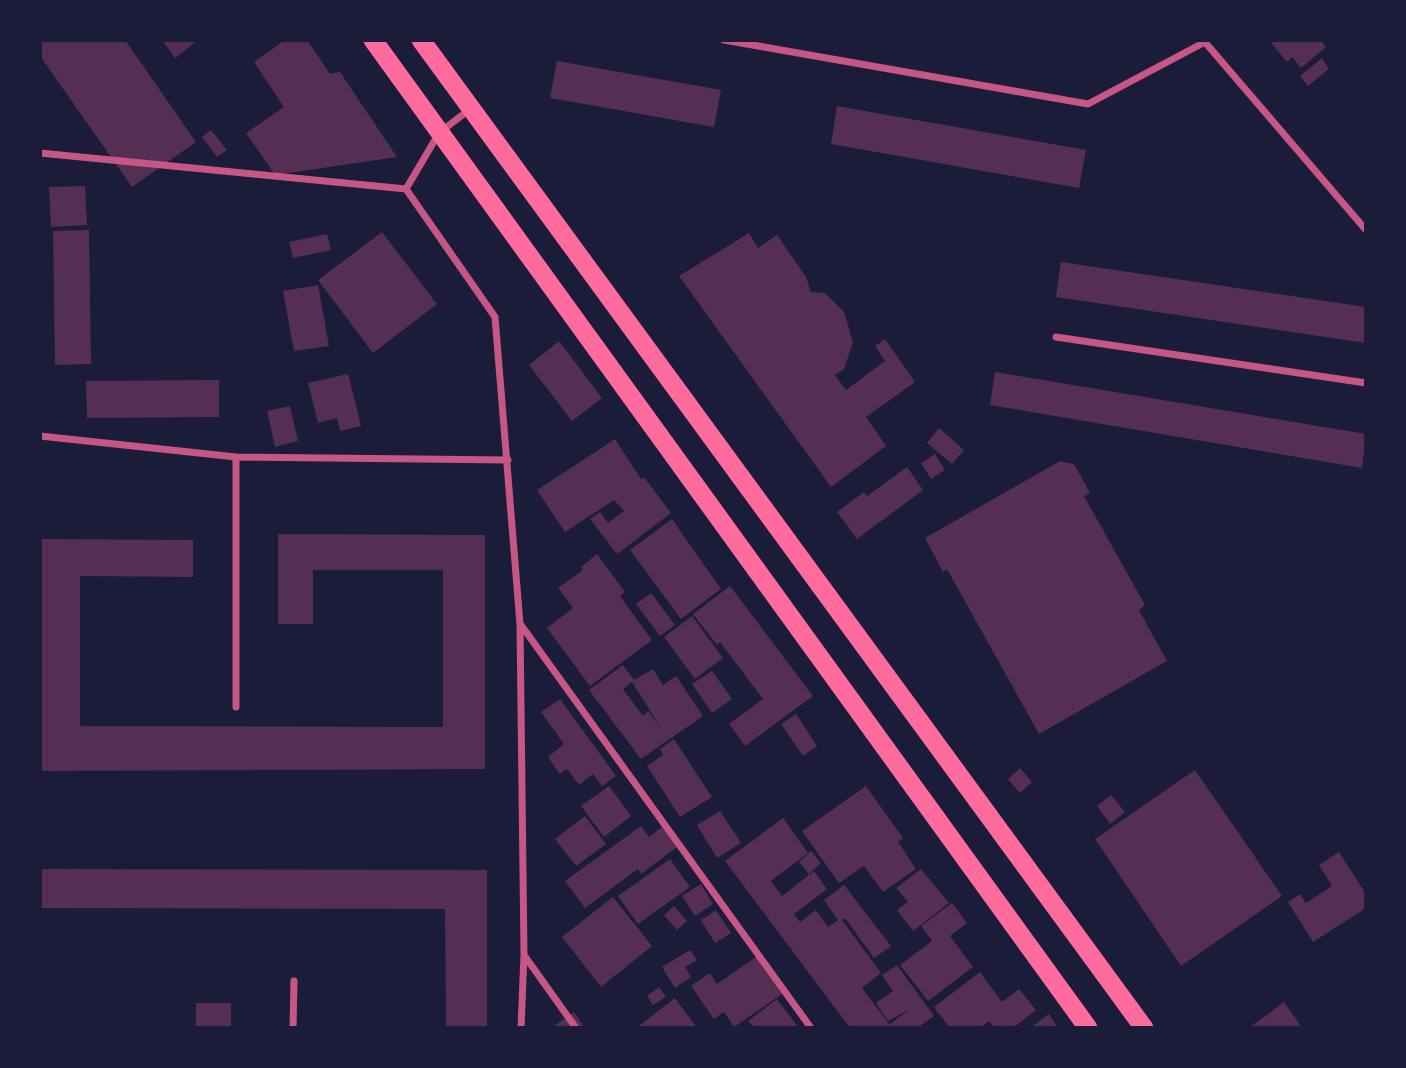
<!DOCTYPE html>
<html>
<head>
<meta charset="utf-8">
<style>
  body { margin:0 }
  #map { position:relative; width:1406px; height:1068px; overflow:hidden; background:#1b1b3a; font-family:Literata,serif }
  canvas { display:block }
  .frame { position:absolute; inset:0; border:42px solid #1b1b3a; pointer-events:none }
</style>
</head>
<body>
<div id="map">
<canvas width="1406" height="1068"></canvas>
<div class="frame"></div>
</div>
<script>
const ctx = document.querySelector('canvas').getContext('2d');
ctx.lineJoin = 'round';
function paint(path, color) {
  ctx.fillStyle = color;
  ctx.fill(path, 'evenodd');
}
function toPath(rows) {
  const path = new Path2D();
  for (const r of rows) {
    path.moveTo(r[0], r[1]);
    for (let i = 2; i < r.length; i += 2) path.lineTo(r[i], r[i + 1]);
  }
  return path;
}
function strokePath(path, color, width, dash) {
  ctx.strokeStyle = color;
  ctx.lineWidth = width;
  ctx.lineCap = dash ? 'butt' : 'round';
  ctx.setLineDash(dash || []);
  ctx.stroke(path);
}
paint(toPath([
  [40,40,125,40,196,142,132,187,40,56],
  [162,40,198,40,175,58],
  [285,40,307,40,330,74,340,72,397,157,275,175,246,133,284,107,254,62],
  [1269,40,1321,40,1326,47,1301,68,1292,57,1287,62],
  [1322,58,1329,69,1308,86,1300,76],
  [557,61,721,90,714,127,550,98],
  [837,106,1086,150,1079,188,831,144],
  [211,130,227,150,217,157,202,137],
  [85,186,87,225,51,227,49,187],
  [89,230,91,364,55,365,53,231],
  [382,232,437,304,373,353,318,280],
  [749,233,758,248,777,235,806,277,811,292,825,293,844,312,853,342,844,369,835,375,846,390,885,361,875,346,885,339,915,382,866,417,886,446,831,487,679,276],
  [327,234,331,250,293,258,289,242],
  [1061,262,1366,307,1366,343,1056,297],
  [318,285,329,346,294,351,283,291],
  [559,341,602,398,572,421,529,365],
  [995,372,1366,434,1362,468,990,405],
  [348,374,361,426,340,431,337,418,318,423,308,383],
  [219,380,219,417,87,418,86,381],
  [290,406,298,441,275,447,267,411],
  [939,428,964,450,952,464,927,443],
  [615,439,641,479,644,477,671,513,617,554,590,519,600,512,608,523,624,511,614,500,565,532,537,490],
  [935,454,945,470,931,479,921,463],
  [1060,461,1074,464,1090,493,1084,496,1145,605,1139,610,1167,661,1039,734,947,569,943,572,925,538],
  [907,467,923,490,857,539,837,512,864,492,867,496],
  [672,519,721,589,681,619,630,550],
  [278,534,485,535,485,769,40,771,40,539,193,540,193,577,80,576,80,726,443,727,443,570,313,570,313,624,278,624],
  [597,554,625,592,620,596,652,640,590,686,547,628,573,608,558,588,583,570,581,567],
  [730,586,813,696,745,746,729,724,763,699,720,642,717,645,693,614],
  [651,593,675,625,660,636,636,604],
  [692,616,723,658,695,679,664,637],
  [623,665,634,680,653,669,663,685,676,676,703,716,641,759,589,690],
  [632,682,661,728,648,711,643,716,623,689],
  [712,671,732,699,712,713,692,684],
  [560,699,616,776,602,786,593,774,579,785,567,769,560,774,548,757,564,744,541,712],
  [796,714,817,746,803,756,781,724],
  [674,739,712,797,680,817,647,766,663,755,660,749],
  [1020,768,1032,782,1020,793,1008,779],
  [1195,770,1282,896,1181,966,1095,839],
  [609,786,631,816,604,837,581,806],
  [866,786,903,838,898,842,916,869,883,892,864,866,839,883,802,831],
  [1111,795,1125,812,1110,824,1097,806],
  [720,811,741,843,717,858,697,825],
  [585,816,606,844,576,866,555,839],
  [783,818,808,853,771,881,782,896,814,871,827,889,794,914,800,922,816,910,828,927,838,920,824,900,844,885,891,946,874,958,845,918,842,920,881,973,862,988,892,1028,850,1028,725,861],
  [641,826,649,837,662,827,677,847,641,874,638,869,585,908,565,881],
  [811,851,821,863,809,874,799,862],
  [1339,852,1366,894,1366,908,1313,942,1288,902,1300,894,1306,903,1332,886,1319,865],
  [670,859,690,887,638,924,618,896],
  [40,869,487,870,487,1028,446,1028,445,909,40,908],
  [921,869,949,903,913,931,897,910,908,902,896,888],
  [701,884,713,904,695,916,682,896],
  [613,897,652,946,601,987,562,937],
  [952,903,967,923,950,936,973,967,928,1001,900,965,932,941,921,926],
  [674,906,687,921,677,930,664,915],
  [716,910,731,933,715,943,701,920],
  [690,950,697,960,685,967,691,977,675,988,662,967],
  [756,957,782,994,734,1027,724,1012,714,1019,691,986,710,973,717,984],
  [897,965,934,1016,921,1025,923,1028,892,1028,890,1024,910,1009,888,1021,876,1003,893,991,882,975],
  [980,972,1002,1002,1019,989,1036,1010,1013,1028,995,1028,989,1021,980,1028,950,1028,934,1007],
  [659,987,666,997,653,1005,647,996],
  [675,998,697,1028,636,1028],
  [777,999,799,1028,754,1028,748,1021],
  [1284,1002,1302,1028,1249,1028],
  [196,1003,231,1003,231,1028,196,1028],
  [574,1012,585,1028,551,1028],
  [1049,1014,1058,1028,1030,1028]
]), '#542f53');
strokePath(toPath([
  [724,40,1088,104,1205,42],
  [1204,41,1366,230],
  [40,153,406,189],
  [406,189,495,317,520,624,524,955,521,1028],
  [406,189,439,133,470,109],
  [1056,337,1366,383],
  [40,436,236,457,508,460],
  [521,625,811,1028],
  [236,707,236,457],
  [524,955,576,1028],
  [293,1028,294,981]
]), '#c65784', 7);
strokePath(toPath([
  [373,40,1088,1028],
  [421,40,1144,1028]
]), '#ff6b9d', 19);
</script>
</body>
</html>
